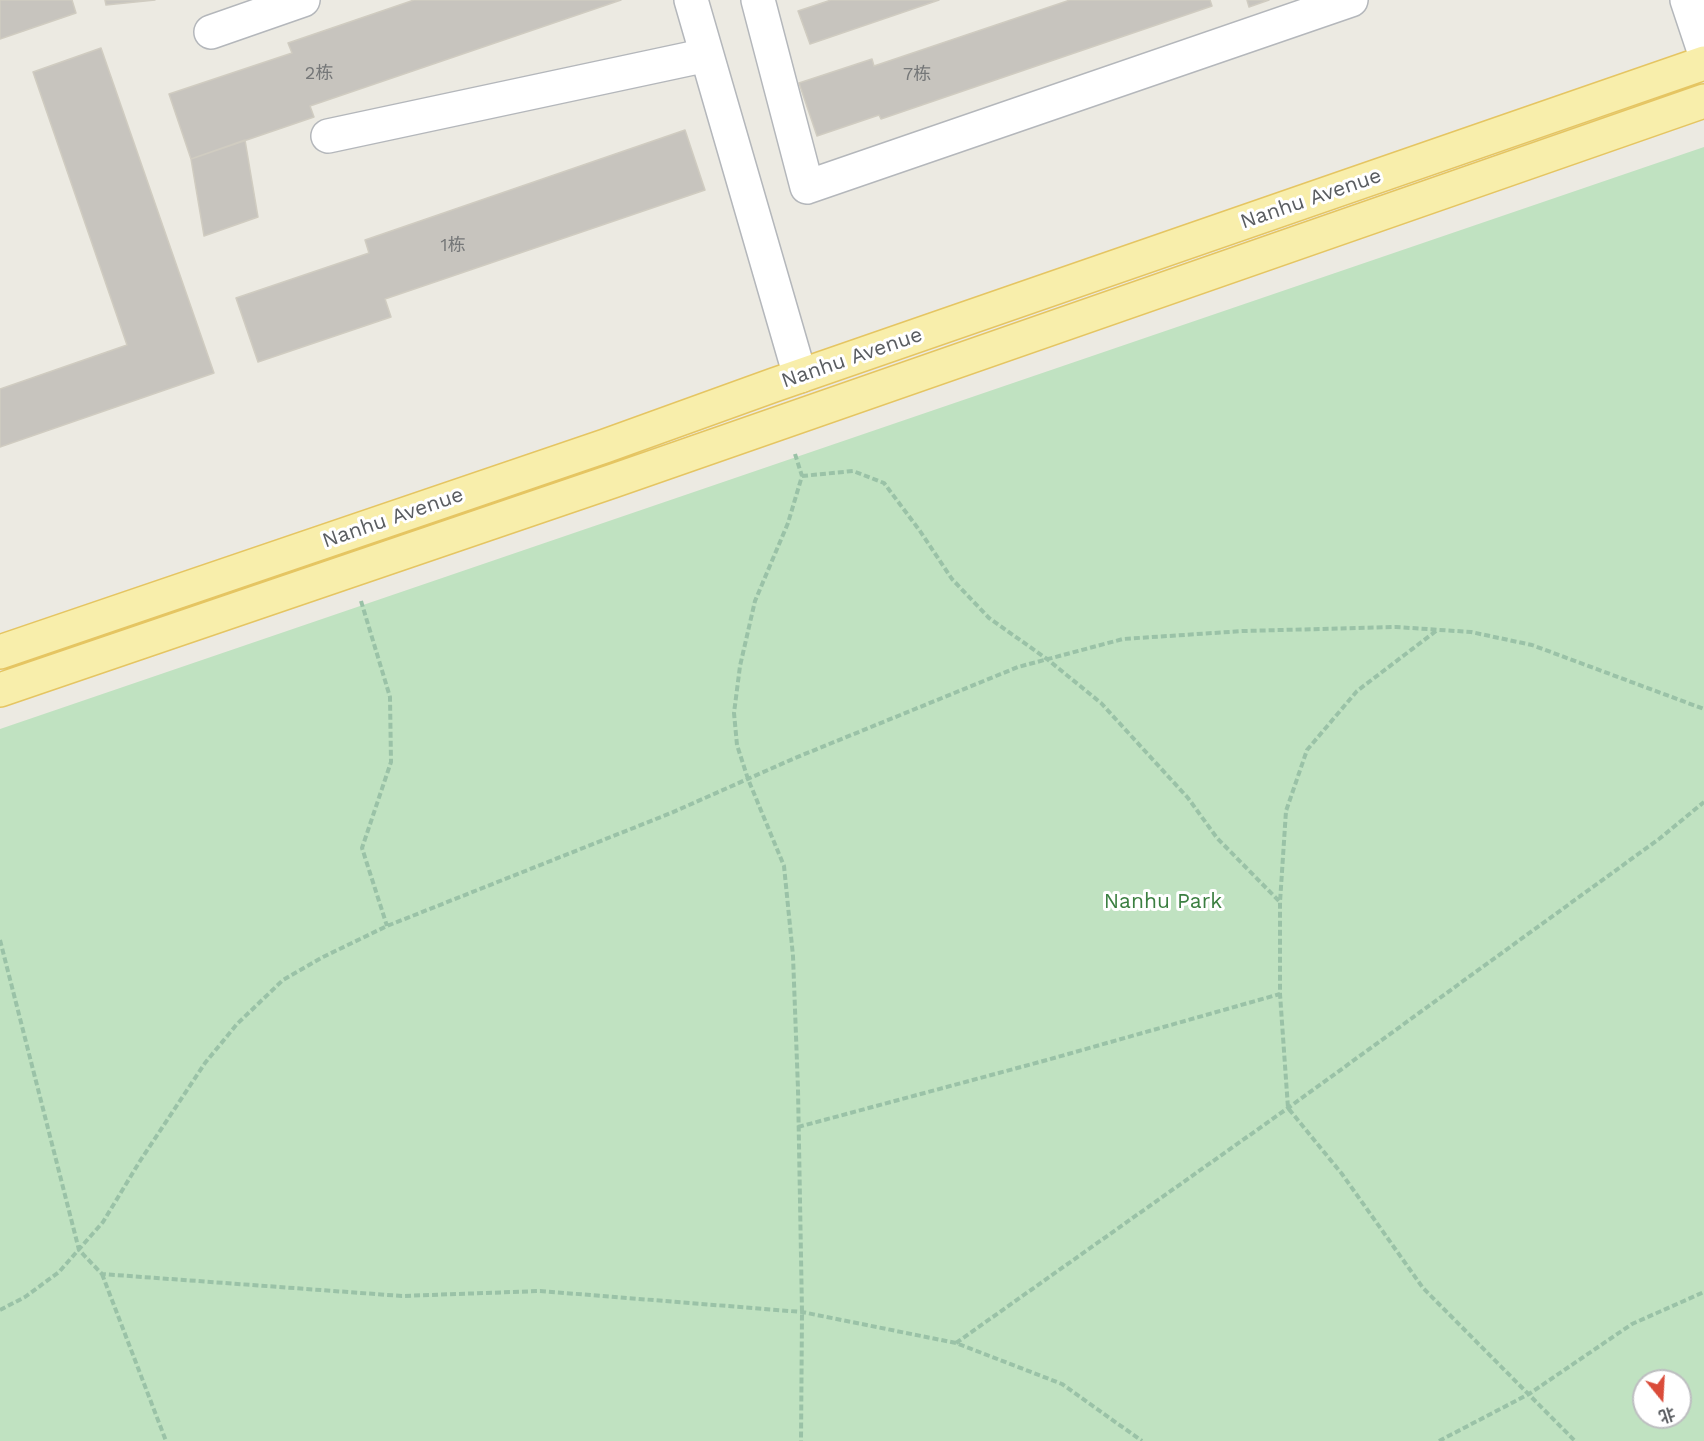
<!DOCTYPE html>
<html>
<head>
<meta charset="utf-8">
<style>
  body { margin:0 }
  #map { position:relative; width:1704px; height:1441px; overflow:hidden; background:#eceae2; font-family:"Work Sans","Noto Sans SC",sans-serif }
  canvas { display:block }
  .north { position:absolute; left:1632px; top:1369px; width:60px; height:60px; box-sizing:border-box; background:#fff; border:2px solid #bdbec0; border-radius:50%; rotate:162deg; font-size:16px; font-weight:700; line-height:24px; text-align:center; color:#5a5d61 }
  .north::after { content:''; display:block; margin:auto; width:21px; height:27px; background:#da4c3a; clip-path:polygon(50% 0,100% 100%,50% 72%,0 100%) }
</style>
</head>
<body>
<div id="map">
<canvas width="1704" height="1441"></canvas>
<div class="north">北</div>
</div>
<script>
const ctx = document.querySelector('canvas').getContext('2d');
ctx.lineJoin = 'round';
function paint(path, color) {
  ctx.fillStyle = color;
  ctx.fill(path, 'evenodd');
}
function toPath(rows) {
  const path = new Path2D();
  for (const r of rows) {
    path.moveTo(r[0], r[1]);
    for (let i = 2; i < r.length; i += 2) path.lineTo(r[i], r[i + 1]);
  }
  return path;
}
function strokePath(path, color, width, dash) {
  ctx.strokeStyle = color;
  ctx.lineWidth = width;
  ctx.lineCap = dash ? 'butt' : 'round';
  ctx.setLineDash(dash || []);
  ctx.stroke(path);
}
function write(font, color, halo, rows, align = 'center') {
  ctx.font = font + ' "Work Sans","Noto Sans SC",sans-serif';
  ctx.lineWidth = 6;
  ctx.setLineDash([]);
  ctx.textBaseline = 'middle';
  ctx.strokeStyle = halo;
  ctx.fillStyle = color;
  for (const [text, x, y, turn = 0] of rows) {
    ctx.save();
    ctx.translate(x, y);
    ctx.rotate((+turn || 0) * Math.PI / 180);
    ctx.textAlign = isNaN(turn) ? turn : align;
    if (halo) ctx.strokeText(text, 0, 0);
    ctx.fillText(text, 0, 0);
    ctx.restore();
  }
}
paint(toPath([
  [1704,147,1704,1441,0,1441,0,729],
  [1644,1381,1680,1381,1680,1417,1644,1417]
]), '#c0e2c1');
const building = toPath([
  [0,0,72,0,76,13,0,39,0,0],
  [105,0,155,0,106,5,105,0],
  [414,0,621,0,310,106,314,117,191,159,169,94,292,53,288,43,414,0],
  [831,0,939,0,810,44,798,11,831,0],
  [1070,0,1210,0,1212,6,881,119,879,115,817,136,799,83,872,59,874,66,1070,0],
  [1247,0,1269,0,1249,7,1247,0],
  [101,48,214,373,0,447,0,389,127,345,33,72,101,48],
  [685,130,705,190,385,299,391,317,258,362,236,298,369,253,365,240,685,130],
  [245,140,258,217,204,236,191,159,245,140]
]);
paint(building, '#c7c4be');
strokePath(building, '#d0ccc1', 1.5);
const minor = toPath([
  [691,0,800,376],
  [758,0,807,187,1351,0],
  [1687,0,1704,51],
  [211,32,303,0],
  [328,136,707,55]
]);
const major = toPath([
  [0,652,605,446,774,385,1704,63],
  [0,690,613,481,1704,101]
]);
strokePath(minor, '#b4b7bb', 36);
strokePath(major, '#e5c562', 36);
strokePath(toPath([
  [795,454,802,476,788,523,755,601,740,666,734,713,737,745,748,779,784,866,793,956,798,1089,802,1312,801,1441],
  [802,476,853,471,884,483,920,531,952,579,989,618,1047,659,1101,703,1188,798,1217,838,1280,902],
  [361,601,390,697,391,762,362,848,387,926],
  [1436,631,1357,691,1307,750,1286,811,1280,902,1280,994,1288,1108,1342,1174,1423,1288,1575,1441],
  [0,940,79,1250,102,1274,402,1296,540,1291,802,1312,956,1343,1062,1384,1142,1441],
  [798,1127,1047,1060,1280,994],
  [102,1274,166,1441],
  [0,1310,25,1297,59,1272,103,1222,140,1161,205,1063,237,1024,283,980,323,957,387,926,671,813,795,758,1018,667,1123,639,1243,631,1396,627,1471,632,1532,645,1704,709],
  [956,1343,1288,1108,1659,839,1704,802],
  [1439,1441,1529,1394,1632,1324,1704,1292]
]), '#9ac2a7', 4, [6, 3]);
strokePath(minor, '#fff', 33);
strokePath(major, '#f8eeab', 33);
write('18px', '#757778', null, [
  ["2栋",319,74],
  ["7栋",917,75],
  ["1栋",453,246]
]);
write('21px', '#5a5d61', '#fff', [
  ["Nanhu Avenue",1311,199,-19],
  ["Nanhu Avenue",852,358,-19],
  ["Nanhu Avenue",393,518,-19]
]);
write('21px', '#3b7f41', '#fff', [
  ["Nanhu Park",1163,902]
]);
</script>
</body>
</html>
